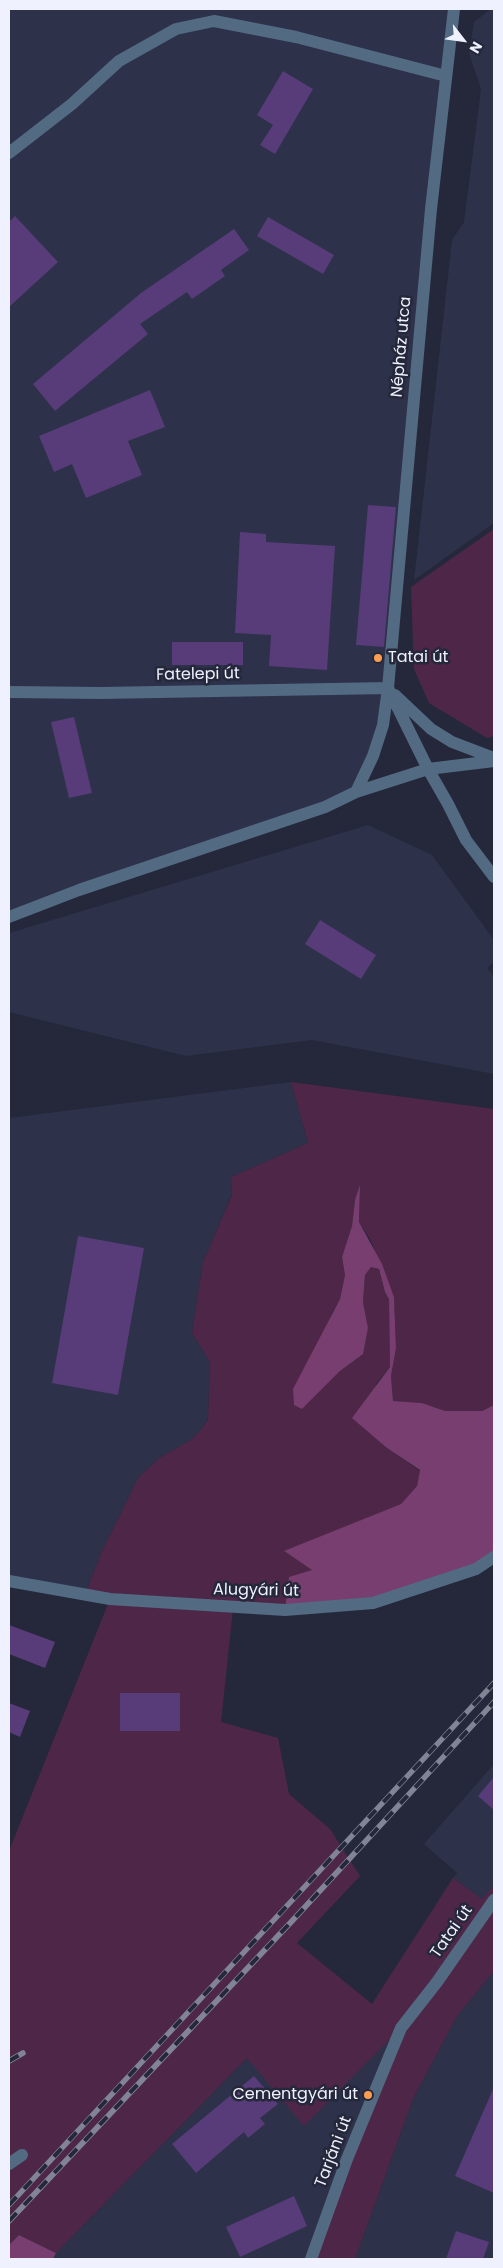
<!DOCTYPE html>
<html>
<head>
<meta charset="utf-8">
<style>
  body { margin:0 }
  #map { position:relative; width:503px; height:2268px; overflow:hidden; background:#25283b; font-family:Poppins,sans-serif }
  canvas { display:block }
  .frame { position:absolute; inset:0; border:10px solid #eff1fe; pointer-events:none }
  .north { position:absolute; left:438px; top:15px; width:50px; height:50px; -webkit-text-stroke:4px #25283b; paint-order:stroke; rotate:120deg; font-size:14px; font-weight:700; line-height:20px; text-align:center; color:#eff1fe }
  .north::after { content:''; display:block; margin:auto; width:18px; height:22px; background:#eff1fe; clip-path:polygon(50% 0,100% 100%,50% 72%,0 100%) }
</style>
</head>
<body>
<div id="map">
<canvas width="503" height="2268"></canvas>
<div class="frame"></div>
<div class="north">N</div>
</div>
<script>
const ctx = document.querySelector('canvas').getContext('2d');
ctx.lineJoin = 'round';
function paint(path, color) {
  ctx.fillStyle = color;
  ctx.fill(path, 'evenodd');
}
function toPath(rows) {
  const path = new Path2D();
  for (const r of rows) {
    path.moveTo(r[0], r[1]);
    for (let i = 2; i < r.length; i += 2) path.lineTo(r[i], r[i + 1]);
  }
  return path;
}
function strokePath(path, color, width, dash) {
  ctx.strokeStyle = color;
  ctx.lineWidth = width;
  ctx.lineCap = dash ? 'butt' : 'round';
  ctx.setLineDash(dash || []);
  ctx.stroke(path);
}
function write(font, color, halo, rows, align = 'center') {
  ctx.font = font + ' Poppins,sans-serif';
  ctx.lineWidth = 5;
  ctx.setLineDash([]);
  ctx.textBaseline = 'middle';
  ctx.strokeStyle = halo;
  ctx.fillStyle = color;
  for (const [text, x, y, turn = 0] of rows) {
    ctx.save();
    ctx.translate(x, y);
    ctx.rotate((+turn || 0) * Math.PI / 180);
    ctx.textAlign = isNaN(turn) ? turn : align;
    if (halo) ctx.strokeText(text, 0, 0);
    ctx.fillText(text, 0, 0);
    ctx.restore();
  }
}
paint(toPath([
  [9,9,451,9,388,688,356,792,9,917],
  [491,9,494,9,494,523,414,580,452,240,464,222,481,89,469,54,474,22],
  [368,825,432,855,494,940,494,962,487,968,494,977,494,1074,312,1040,186,1056,9,1012,9,933],
  [291,1082,308,1143,231,1177,232,1194,203,1262,192,1333,210,1362,208,1418,201,1430,191,1440,159,1458,138,1478,102,1551,85,1594,9,1581,9,1118],
  [494,1764,494,1886,483,1900,453,1878,457,1873,424,1844],
  [494,1971,494,2259,355,2259,413,2099,457,2016],
  [401,2028,311,2259,53,2259,56,2253,247,2058]
]), '#2d3149');
paint(toPath([
  [494,529,494,736,487,738,429,703,414,669,411,587],
  [291,1082,494,1109,494,1405,482,1411,445,1411,422,1403,393,1401,391,1376,396,1348,394,1297,370,1239,359,1222,360,1187,355,1200,352,1226,342,1257,345,1275,340,1299,330,1317,302,1409,340,1371,362,1354,368,1328,363,1302,365,1275,371,1267,379,1269,385,1292,389,1298,390,1367,376,1384,387,1448,420,1471,417,1486,401,1504,285,1552,313,1570,285,1610,233,1608,221,1722,278,1738,289,1794,330,1829,360,1876,297,1943,372,2004,453,1878,482,1899,494,1886,494,1971,457,2016,413,2099,355,2259,311,2259,400,2029,304,2126,247,2058,56,2253,19,2235,9,2245,9,1851,110,1599,85,1594,102,1551,138,1478,159,1458,191,1440,201,1430,208,1419,210,1362,192,1333,203,1262,232,1195,231,1177,308,1143]
]), '#4e2748');
paint(toPath([
  [360,1185,359,1222,382,1264,394,1297,396,1348,391,1376,393,1401,422,1403,445,1411,482,1411,494,1405,494,1557,373,1603,285,1610,289,1577,312,1570,284,1551,401,1504,417,1486,420,1470,387,1448,352,1418,390,1367,389,1299,385,1292,379,1269,371,1267,365,1275,363,1302,368,1328,363,1354,340,1371,302,1409,294,1405,293,1389,340,1299,345,1275,342,1257,352,1226,355,1200],
  [19,2235,56,2253,53,2259,9,2259,9,2245]
]), '#773e6f');
paint(toPath([
  [283,71,313,89,275,154,260,145,273,125,257,115],
  [15,216,58,262,9,307,9,222],
  [268,217,334,255,323,274,257,236],
  [234,229,249,250,221,270,225,276,192,299,187,292,140,324,148,334,55,411,33,384,141,293],
  [150,390,165,427,128,441,142,475,86,498,72,464,54,472,39,436],
  [368,505,396,507,384,647,356,645],
  [240,532,266,534,266,542,335,546,327,670,269,666,271,635,235,633],
  [172,642,243,642,243,665,172,665],
  [74,717,92,793,69,798,51,722],
  [320,920,376,955,361,979,305,944],
  [78,1236,144,1248,118,1395,52,1383],
  [9,1625,55,1642,45,1668,9,1654],
  [120,1693,180,1693,180,1731,120,1731],
  [9,1703,30,1711,20,1737,9,1732],
  [494,1777,494,1810,478,1796],
  [254,2076,278,2104,260,2118,265,2124,248,2138,244,2132,196,2173,172,2144],
  [494,2087,494,2193,455,2176],
  [294,2196,307,2226,240,2257,226,2227],
  [456,2231,489,2242,483,2259,446,2259]
]), '#583b79');
strokePath(toPath([
  [9,153,72,104,119,61,176,29,214,21,296,37,446,76],
  [388,688,428,769,448,804,466,840,494,877],
  [9,692,101,693,388,688],
  [395,695,431,729,452,742,494,758],
  [356,792,373,756,383,725,388,688,431,209,454,9],
  [9,917,79,890,325,807,356,792,428,769,494,761],
  [9,1581,110,1599,285,1610,373,1603,476,1569,494,1557],
  [9,2164,22,2155],
  [311,2259,347,2159,401,2028,437,1982,494,1900]
]), '#526b82', 12);
const rail = toPath([
  [9,2061,23,2053],
  [9,2205,494,1683],
  [9,2221,293,1920,494,1702]
]);
strokePath(rail, '#818494', 5.5);
strokePath(rail, '#25283b', 4, [11]);
for (const [x, y, r, color] of [
  [378,658,5,"#fb9e51"],
  [368,2095,5,"#fb9e51"]
]) {
  const dot = new Path2D();
  dot.arc(x, y, r, 0, 2 * Math.PI);
  ctx.fillStyle = color;
  ctx.fill(dot);
  strokePath(dot, '#25283b', 2);
}
write('16px', '#eff1fe', '#25283b', [
  ["Népház utca",402,347,-85],
  ["Fatelepi út",198,675,-1],
  ["Alugyári út",256,1591,1],
  ["Tatai út",452,1932,-55],
  ["Tarjáni út",334,2152,-69]
]);
write('16px', '#eff1fe', '#25283b', [
  ["Tatai út",388,658],
  ["Cementgyári út",358,2095,"right"]
], 'left');
</script>
</body>
</html>
